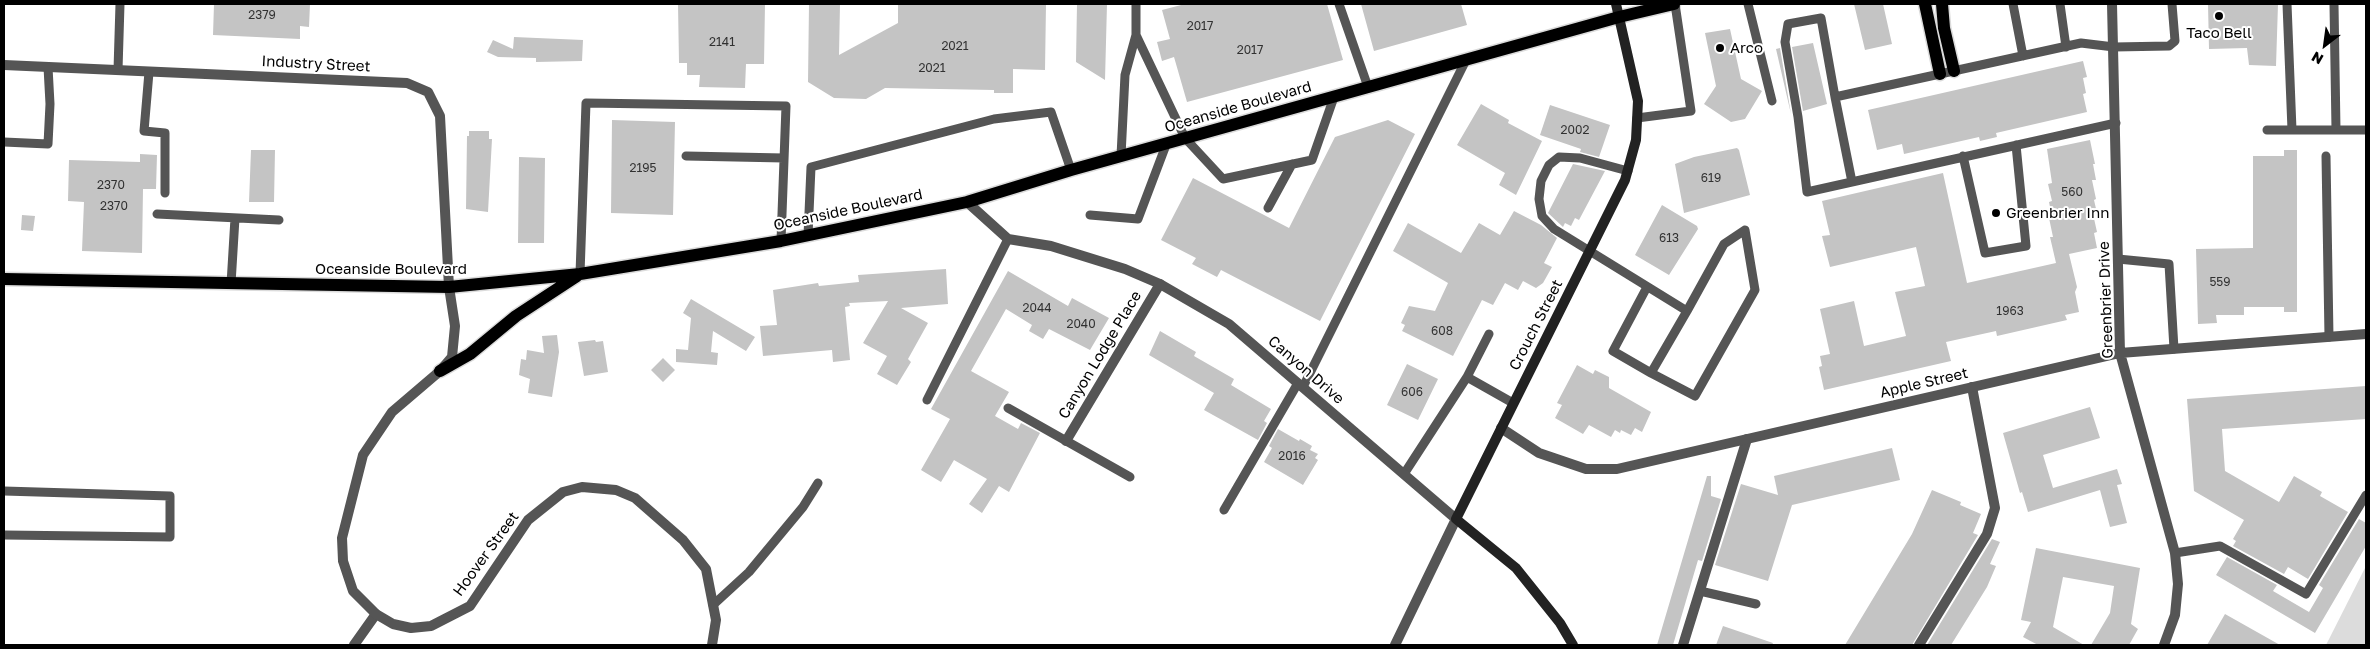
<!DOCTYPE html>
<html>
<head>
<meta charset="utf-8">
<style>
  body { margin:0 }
  #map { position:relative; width:2370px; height:649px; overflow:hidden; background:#fff; font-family:"Golos Text",sans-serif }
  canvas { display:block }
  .frame { position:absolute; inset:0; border:5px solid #000; pointer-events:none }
  .north { position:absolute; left:2300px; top:20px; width:50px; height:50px; -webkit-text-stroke:4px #fff; paint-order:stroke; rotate:210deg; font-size:14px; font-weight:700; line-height:20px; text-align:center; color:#000 }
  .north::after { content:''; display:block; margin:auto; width:18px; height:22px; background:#000; clip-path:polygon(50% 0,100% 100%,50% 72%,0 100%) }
</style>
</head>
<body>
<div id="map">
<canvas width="2370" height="649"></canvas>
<div class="frame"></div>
<div class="north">N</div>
</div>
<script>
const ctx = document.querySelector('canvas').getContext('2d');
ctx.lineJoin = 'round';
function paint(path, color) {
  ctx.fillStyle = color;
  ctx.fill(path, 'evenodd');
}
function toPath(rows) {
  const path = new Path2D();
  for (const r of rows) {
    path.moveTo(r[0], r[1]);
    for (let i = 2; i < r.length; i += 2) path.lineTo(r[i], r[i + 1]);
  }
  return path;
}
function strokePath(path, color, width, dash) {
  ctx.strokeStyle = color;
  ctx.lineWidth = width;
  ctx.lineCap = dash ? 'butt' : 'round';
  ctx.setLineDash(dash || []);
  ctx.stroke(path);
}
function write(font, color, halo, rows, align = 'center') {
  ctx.font = font + ' "Golos Text",sans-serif';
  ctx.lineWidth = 4;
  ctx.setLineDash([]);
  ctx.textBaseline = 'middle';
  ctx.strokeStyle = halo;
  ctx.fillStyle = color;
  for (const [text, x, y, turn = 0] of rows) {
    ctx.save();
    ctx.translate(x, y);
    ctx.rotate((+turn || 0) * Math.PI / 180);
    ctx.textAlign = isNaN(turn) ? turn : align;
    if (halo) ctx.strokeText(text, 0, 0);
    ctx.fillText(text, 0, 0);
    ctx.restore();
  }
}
paint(toPath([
  [2366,566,2366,645,2326,645]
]), '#dcdcdc');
paint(toPath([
  [214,4,310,4,309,27,300,26,300,39,213,35],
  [678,4,765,4,764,64,746,64,745,88,699,87,700,75,687,75,687,63,679,63],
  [809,4,840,4,839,55,898,23,898,4,1046,4,1045,70,1013,69,1013,93,994,93,994,90,885,88,866,99,834,98,808,82],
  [1077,4,1107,4,1105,80,1076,62],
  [1185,4,1327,4,1343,60,1187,102,1174,57,1162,61,1157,42,1170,39,1162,10],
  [1361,4,1461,4,1467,25,1374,51],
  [1854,4,1883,4,1892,44,1865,50],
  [2208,4,2278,4,2276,66,2249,65,2247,48,2209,49],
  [1730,29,1741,79,1762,91,1745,119,1731,122,1704,104,1716,86,1705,33],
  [514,37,583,40,582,61,536,62,536,58,498,57,487,52,493,40,513,49],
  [1813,43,1827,104,1803,111,1792,47],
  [1780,48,1791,114,1776,49],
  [2083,61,2087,77,2083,78,2086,93,2083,94,2087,112,1996,133,1997,137,1980,141,1979,137,1904,154,1902,144,1877,150,1868,110],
  [1481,104,1509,120,1508,123,1542,141,1516,195,1499,185,1505,173,1457,145],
  [1550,105,1610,125,1599,157,1580,152,1581,149,1540,135],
  [612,120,675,122,673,215,611,213],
  [1388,120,1415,134,1320,321,1221,270,1217,277,1192,264,1196,258,1161,240,1193,178,1289,228,1335,137],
  [469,131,489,131,489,139,492,139,488,212,466,209,467,136,469,136],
  [2090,140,2095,164,2093,164,2096,180,2092,180,2096,199,2094,200,2097,213,2093,214,2097,232,2094,233,2097,248,2069,254,2077,287,2075,292,2079,312,2065,315,2067,320,1997,336,1996,331,1946,342,1951,361,1824,390,1819,367,1822,366,1820,356,1830,354,1820,309,1854,301,1864,346,1906,336,1895,292,1925,286,1916,247,1830,267,1822,236,1830,235,1822,201,1943,173,1967,283,2056,263,2050,237,2053,237,2049,218,2052,217,2049,202,2052,201,2048,184,2052,183,2047,149],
  [1737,148,1739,150,1750,195,1684,213,1675,164,1694,157],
  [251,150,275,150,274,202,249,202],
  [2284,150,2297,150,2297,312,2284,312,2284,307,2244,307,2244,315,2216,315,2217,323,2198,324,2196,249,2253,248,2253,156,2284,156],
  [140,154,157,155,156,189,143,189,142,253,82,251,84,202,68,201,69,160,140,162],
  [519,157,545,158,544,243,518,243],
  [1573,164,1605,171,1579,220,1575,218,1571,226,1565,223,1563,227,1548,213],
  [1662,205,1697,226,1698,229,1669,275,1635,255],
  [1514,211,1541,225,1557,238,1544,263,1552,267,1543,283,1536,288,1523,281,1518,290,1505,283,1493,305,1482,300,1453,356,1402,331,1405,325,1401,323,1409,306,1435,311,1448,283,1393,251,1408,223,1461,253,1479,223,1500,235],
  [22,215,35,216,33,231,21,230],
  [946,269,948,304,901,308,928,323,908,359,911,362,897,385,877,374,887,356,863,343,888,301,849,303,850,306,845,307,850,360,833,362,832,350,763,356,760,326,777,325,773,290,818,283,819,286,859,282,858,275],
  [1008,271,1068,306,1072,298,1109,318,1090,350,1049,329,1043,339,1029,331,1032,325,1006,309,971,371,1009,392,995,416,1018,429,1021,423,1040,433,1009,492,999,486,982,513,969,504,987,479,954,460,941,482,921,470,950,419,931,409],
  [691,299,755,337,746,351,713,331,711,352,718,353,717,365,676,362,676,349,688,350,691,318,683,313],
  [1160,331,1196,352,1194,356,1234,379,1231,385,1271,409,1264,421,1267,423,1258,440,1204,410,1214,393,1149,355],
  [557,335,559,352,552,397,528,393,530,379,519,375,521,359,526,360,527,350,544,353,542,336],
  [595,340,596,342,603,341,608,372,584,376,578,342],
  [663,358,675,370,663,382,651,370],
  [1407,364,1438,379,1418,420,1387,405],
  [1577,365,1593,374,1595,370,1609,377,1609,388,1651,412,1642,432,1635,428,1631,435,1621,430,1620,433,1615,430,1611,437,1589,425,1583,434,1555,418,1562,405,1557,403],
  [2366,386,2366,419,2222,429,2225,471,2279,502,2294,476,2322,492,2320,496,2348,512,2308,579,2288,567,2284,574,2233,546,2236,541,2233,539,2244,520,2194,491,2187,399],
  [2090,407,2100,438,2043,455,2053,488,2117,469,2122,484,2117,485,2127,523,2110,527,2100,490,2028,512,2022,492,2020,493,2003,433],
  [1278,429,1299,441,1300,439,1312,446,1310,450,1318,454,1315,458,1318,460,1303,485,1264,462,1272,448,1269,446],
  [1892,448,1900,480,1792,505,1768,581,1715,565,1741,484,1778,495,1774,476],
  [1707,476,1711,476,1711,496,1721,499,1702,561,1698,560,1673,645,1657,645],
  [1932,490,1961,502,1960,505,1981,514,1973,533,1978,535,1912,645,1845,645,1912,534],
  [2359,519,2366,523,2366,546,2315,633,2216,575,2227,557,2277,585,2273,591,2309,612,2323,588,2319,585],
  [1992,539,2000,542,1990,564,1996,566,1987,587,1951,645,1927,645],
  [2036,548,2140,568,2131,624,2138,629,2129,645,2091,645,2110,613,2114,586,2063,577,2053,627,2084,645,2038,645,2023,637,2031,622,2021,620],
  [2225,614,2280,645,2207,645],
  [1723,626,1773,643,1772,645,1716,645]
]), '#c4c4c4');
const primary = toPath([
  [1925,4,1940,74],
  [1942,4,1944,28,1954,71],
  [4,279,449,287,580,274,781,241,967,202,1071,170,1619,17,1674,4],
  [440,371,470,354,516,316,577,276]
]);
strokePath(primary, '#dbdbdb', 15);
strokePath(toPath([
  [1339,4,1368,87],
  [1748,4,1772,101],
  [2013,4,2023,56],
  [2060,4,2066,47],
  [2287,4,2292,130],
  [2334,4,2336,130],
  [1136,35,1185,138,1223,179,1312,160,1334,97],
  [118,70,120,4],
  [149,72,144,131,165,133,165,193],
  [1835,97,1821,18,1788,24,1785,42,1798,117,1807,192,2116,123],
  [1637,118,1691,111,1675,4],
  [2267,130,2366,130],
  [4,142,48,144,50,104,48,67],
  [686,156,784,158],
  [1121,156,1125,75,1136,35,1136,4],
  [1963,156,1985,253,2026,246,2016,145],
  [2326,156,2329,337],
  [1628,171,1580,158,1559,157,1549,165,1541,181,1539,199,1542,216,1554,229,1687,311,1651,373,1695,396,1755,290,1745,230,1724,244,1687,311],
  [1852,182,1835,97,2081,43,2114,47,2169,46,2175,41,2172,4],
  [1268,208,1292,164],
  [157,214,279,220],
  [1090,215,1138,219,1166,145],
  [808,236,811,167,994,119,1051,112,1071,170],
  [2118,259,2169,264,2174,349],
  [580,274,586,103,786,106,781,241],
  [231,284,235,218],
  [1647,287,1613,351,1651,373],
  [1467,377,1489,334],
  [1303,387,1466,60],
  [927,400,1008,239],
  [1008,408,1130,477],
  [1404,474,1467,377,1513,403],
  [4,491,170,496,170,537,4,535],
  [1224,510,1298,383],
  [2175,553,2220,546,2306,594,2366,495],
  [1700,591,1756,604],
  [713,605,749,572,803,507,818,483]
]), '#555', 9);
strokePath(toPath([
  [1066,441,1160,284],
  [354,645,376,614],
  [1683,645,1747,439],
  [1919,645,1987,534,1995,508,1972,387]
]), '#555', 10);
strokePath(toPath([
  [2112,4,2120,353,2175,553,2178,584,2175,615,2164,645],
  [4,65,407,83,428,92,440,116,449,287,455,326,452,357,440,371,392,412,363,455,342,538,343,561,353,591,376,614,393,624,411,628,431,626,470,606,528,520,563,492,582,487,616,490,635,498,683,540,706,569,716,620,712,645],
  [967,202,1008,239,1051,246,1125,269,1160,284,1229,324,1456,519,1395,645],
  [1501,428,1539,453,1586,469,1617,469,2120,353,2366,334]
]), '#555', 10);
strokePath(toPath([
  [1573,645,1560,623,1516,568,1456,519,1625,180,1636,140,1638,101,1616,4]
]), '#222', 10);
strokePath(primary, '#000', 12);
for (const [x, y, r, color] of [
  [2219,16,5,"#000"],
  [1720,48,5,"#000"],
  [1996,213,5,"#000"]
]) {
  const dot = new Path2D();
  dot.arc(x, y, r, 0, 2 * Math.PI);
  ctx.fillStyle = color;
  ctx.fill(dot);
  strokePath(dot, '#fff', 2);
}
write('12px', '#313131', null, [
  ["2379",262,15],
  ["2017",1200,26],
  ["2141",722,42],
  ["2021",955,46],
  ["2017",1250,50],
  ["2021",932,68],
  ["2002",1575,130],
  ["2195",643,168],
  ["619",1711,178],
  ["2370",111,185],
  ["560",2072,192],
  ["2370",114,206],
  ["613",1669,238],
  ["559",2220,282],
  ["2044",1037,308],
  ["1963",2010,311],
  ["2040",1081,324],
  ["608",1442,331],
  ["606",1412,392],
  ["2016",1292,456]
]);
write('15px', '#000', '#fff', [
  ["Taco Bell",2219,33,"center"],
  ["Arco",1730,48],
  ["Greenbrier Inn",2006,213]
], 'left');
write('15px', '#000', '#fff', [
  ["Industry Street",316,64,3],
  ["Oceanside Boulevard",1238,107,-16],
  ["Oceanside Boulevard",848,210,-12],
  ["Oceanside Boulevard",391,269],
  ["Greenbrier Drive",2106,300,-92],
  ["Crouch Street",1536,325,-63],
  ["Canyon Lodge Place",1100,355,-59],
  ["Canyon Drive",1306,370,41],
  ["Apple Street",1924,383,-13],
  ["Hoover Street",486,554,-54]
]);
</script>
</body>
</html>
